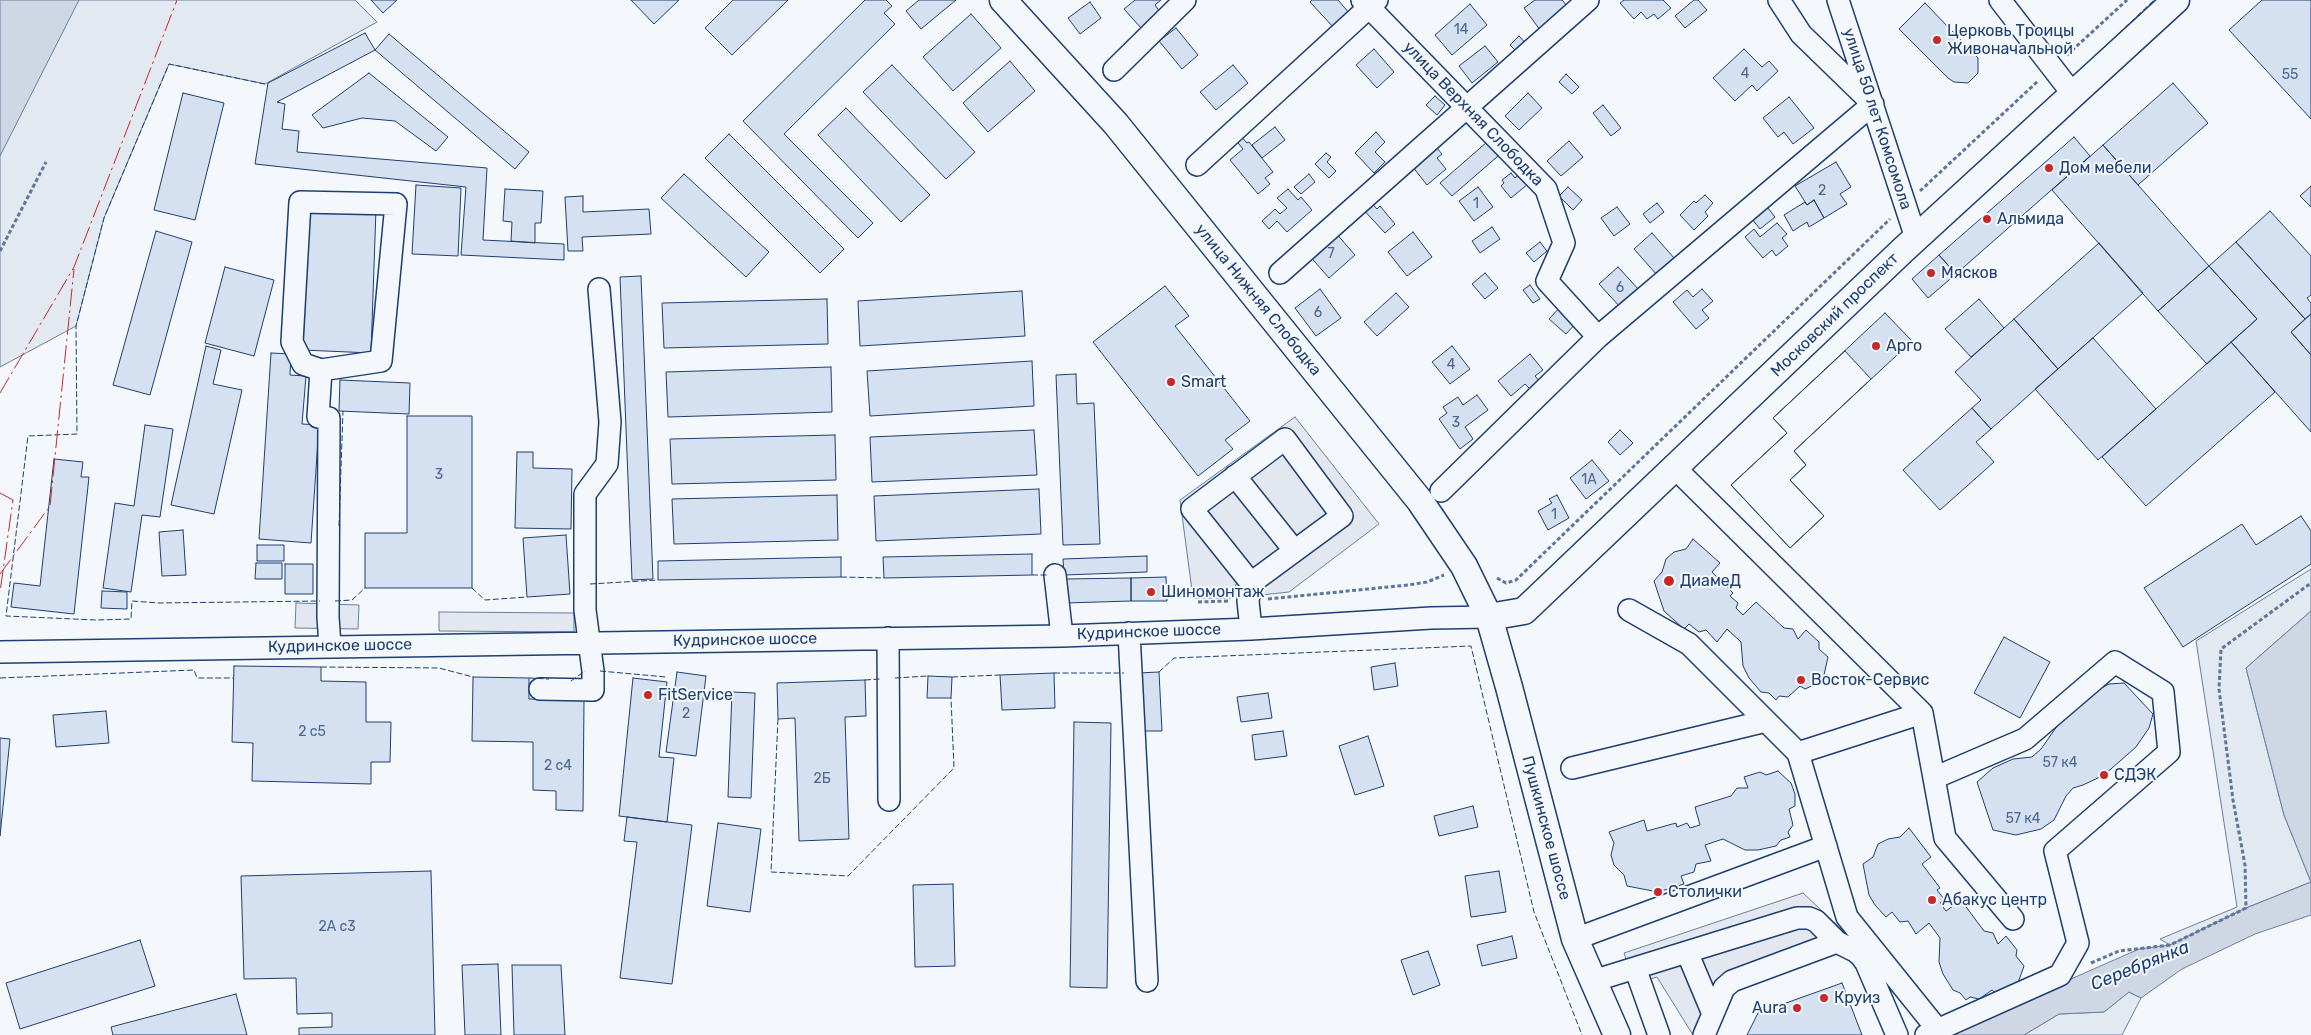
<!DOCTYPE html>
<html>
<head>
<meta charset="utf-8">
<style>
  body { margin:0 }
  canvas { display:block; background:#f4f7fb }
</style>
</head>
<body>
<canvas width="2311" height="1035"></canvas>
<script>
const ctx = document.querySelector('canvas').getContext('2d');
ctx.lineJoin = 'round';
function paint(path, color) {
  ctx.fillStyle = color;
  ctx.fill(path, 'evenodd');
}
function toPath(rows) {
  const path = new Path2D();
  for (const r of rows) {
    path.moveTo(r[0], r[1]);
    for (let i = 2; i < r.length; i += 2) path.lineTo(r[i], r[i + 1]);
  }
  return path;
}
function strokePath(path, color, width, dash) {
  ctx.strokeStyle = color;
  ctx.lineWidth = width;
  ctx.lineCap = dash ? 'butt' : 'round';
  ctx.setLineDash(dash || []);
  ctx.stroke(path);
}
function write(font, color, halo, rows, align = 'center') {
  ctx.font = font + ' Rubik,sans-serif';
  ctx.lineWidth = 4;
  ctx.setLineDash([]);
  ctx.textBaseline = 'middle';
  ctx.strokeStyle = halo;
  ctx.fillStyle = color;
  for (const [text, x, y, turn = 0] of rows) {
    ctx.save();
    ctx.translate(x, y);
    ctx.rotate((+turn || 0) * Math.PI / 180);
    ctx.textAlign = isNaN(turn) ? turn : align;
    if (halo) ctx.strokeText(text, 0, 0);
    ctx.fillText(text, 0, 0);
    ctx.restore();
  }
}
const green = toPath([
  [0,0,355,0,377,22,265,84,169,64,104,218,76,326,0,367,0,0],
  [2311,569,2311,611,2246,668,2284,815,2311,882,2246,908,2170,945,2160,939,2237,907,2196,641,2311,569],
  [2129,992,2141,998,2122,1035,2024,1035,2059,1014,2104,1012,2129,992]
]);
paint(green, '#e3e9f0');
strokePath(green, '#687fa3', 1);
const parking = toPath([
  [1295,417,1379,524,1289,592,1261,595,1260,584,1236,584,1231,598,1193,598,1180,500,1295,417],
  [296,603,359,605,358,629,295,628,296,603],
  [439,612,574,613,574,632,439,631,439,612],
  [1803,893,1854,941,1741,982,1705,1035,1693,1035,1657,977,1634,984,1624,953,1803,893]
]);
paint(parking, '#e3e8f0');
strokePath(parking, '#687fa3', 1);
const water = toPath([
  [0,0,79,0,0,156,0,0],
  [2311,611,2311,915,2255,934,2182,969,2141,998,2129,992,2104,1012,2059,1014,2024,1035,1944,1035,2139,949,2170,945,2246,908,2311,882,2284,815,2246,668,2311,611]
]);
paint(water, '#cfd7e4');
strokePath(water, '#687fa3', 1);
const building = toPath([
  [371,0,397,0,383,13,371,0],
  [631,0,679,0,654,24,631,0],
  [733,0,788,0,732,55,705,28,733,0],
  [865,0,886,0,892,6,884,13,895,24,784,134,873,223,858,238,743,121,865,0],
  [919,0,956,0,921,29,906,11,919,0],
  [1135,0,1161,0,1155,5,1160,12,1141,28,1124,9,1135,0],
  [1312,0,1338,0,1350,14,1334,28,1310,2,1312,0],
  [1535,0,1562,0,1569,8,1540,30,1524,8,1535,0],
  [1624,0,1663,0,1671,8,1658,19,1654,14,1647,19,1641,12,1634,19,1620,3,1624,0],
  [1694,0,1698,0,1707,10,1685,28,1675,16,1694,0],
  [2262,0,2311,0,2311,119,2229,30,2262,0],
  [1090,2,1101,18,1080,34,1068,18,1090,2],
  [1925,3,1978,58,1978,73,1968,83,1954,82,1948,78,1899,29,1925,3],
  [1470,4,1487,25,1452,55,1435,35,1470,4],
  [971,14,1001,48,953,91,923,57,971,14],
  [1176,28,1198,55,1182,69,1159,41,1176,28],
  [365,33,375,50,277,102,285,104,282,129,299,131,297,152,487,168,483,240,564,244,564,260,461,255,466,187,255,164,268,83,365,33],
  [389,34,529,152,515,169,375,50,389,34],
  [1519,36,1529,47,1521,56,1510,45,1519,36],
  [1485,46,1498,62,1472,83,1459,66,1485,46],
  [1374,49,1394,72,1377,88,1356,65,1374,49],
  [1744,49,1762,67,1769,61,1778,71,1757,91,1752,85,1735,101,1713,78,1744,49],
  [1010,61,1035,91,988,132,963,103,1010,61],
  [892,65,975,152,946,179,863,92,892,65],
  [1233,65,1248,83,1216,110,1200,92,1233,65],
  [369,73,448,137,436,151,395,121,362,118,323,128,312,115,369,73],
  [1566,74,1579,87,1572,94,1559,82,1566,74],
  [2173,83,2208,123,2138,185,2103,145,2173,83],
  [183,93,224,103,195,220,154,210,183,93],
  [1528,93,1542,108,1519,130,1505,116,1528,93],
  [1435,96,1445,105,1437,115,1426,105,1435,96],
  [1789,97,1814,128,1793,144,1784,132,1778,137,1763,118,1789,97],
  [1603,105,1621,128,1611,136,1593,113,1603,105],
  [846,108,930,195,901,222,818,135,846,108],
  [1275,127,1285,140,1262,158,1252,145,1275,127],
  [1376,132,1385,142,1375,152,1385,162,1374,173,1355,153,1376,132],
  [729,134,844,249,820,273,705,158,729,134],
  [1239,134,1247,143,1249,142,1273,172,1265,178,1270,184,1258,194,1230,160,1243,149,1234,138,1239,134],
  [2074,137,2090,156,1956,274,1939,255,2074,137],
  [1569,141,1583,157,1561,176,1547,161,1569,141],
  [1487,142,1498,156,1452,196,1440,183,1487,142],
  [2103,145,2209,266,2158,311,2052,190,2103,145],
  [1436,147,1442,154,1437,158,1446,169,1427,185,1412,166,1436,147],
  [1326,153,1331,157,1327,162,1336,171,1329,178,1315,164,1326,153],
  [1836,162,1851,187,1840,194,1847,204,1824,218,1814,200,1807,205,1795,186,1836,162],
  [1511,173,1515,178,1520,174,1528,184,1511,198,1501,186,1504,183,1502,180,1511,173],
  [684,174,769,252,746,277,661,198,684,174],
  [1309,174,1315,182,1301,194,1294,187,1309,174],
  [416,185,461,188,458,256,412,254,416,185],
  [2311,186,2311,207,2300,196,2311,186],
  [1478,187,1493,207,1474,221,1459,201,1478,187],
  [1568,187,1582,200,1573,210,1559,196,1568,187],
  [505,189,543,191,541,223,535,223,535,243,511,241,512,222,503,221,505,189],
  [1288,189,1298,200,1301,197,1312,210,1287,232,1277,221,1269,229,1262,221,1275,209,1280,214,1287,208,1277,198,1288,189],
  [1705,195,1713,203,1705,212,1708,216,1694,230,1680,215,1694,201,1696,203,1705,195],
  [583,196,583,212,649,209,651,234,582,237,583,251,568,251,565,197,583,196],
  [1368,199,1377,209,1380,206,1395,224,1385,233,1360,206,1368,199],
  [1814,200,1824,218,1809,227,1807,222,1793,231,1784,215,1805,202,1807,205,1814,200],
  [1657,203,1664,212,1650,223,1643,214,1657,203],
  [1764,203,1775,217,1760,229,1748,214,1764,203],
  [308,206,376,209,371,353,303,350,308,206],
  [1617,207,1630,224,1614,236,1601,218,1617,207],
  [2270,211,2311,256,2311,295,2307,298,2311,303,2311,314,2305,319,2236,242,2270,211],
  [1777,223,1787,234,1782,238,1788,246,1776,256,1772,250,1763,258,1745,237,1754,229,1760,237,1777,223],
  [1492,227,1500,239,1480,253,1472,241,1492,227],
  [156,231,192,242,150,395,113,385,156,231],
  [1334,231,1355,255,1329,278,1308,254,1334,231],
  [1413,232,1432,257,1407,276,1388,252,1413,232],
  [1652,233,1675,259,1657,275,1634,249,1652,233],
  [1540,242,1547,251,1534,262,1526,253,1540,242],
  [2236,242,2305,319,2291,332,2311,355,2311,432,2231,342,2257,319,2209,266,2236,242],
  [2099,243,2143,293,2058,369,2014,319,2099,243],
  [1939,255,1956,274,1928,298,1912,279,1939,255],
  [2209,266,2257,319,2207,364,2158,311,2209,266],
  [225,267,274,280,254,356,205,343,225,267],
  [1618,267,1640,291,1621,308,1599,284,1618,267],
  [1485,273,1498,288,1485,299,1472,284,1485,273],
  [641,276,653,579,632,580,620,277,641,276],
  [1530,285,1540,299,1533,303,1523,290,1530,285],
  [1165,286,1189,316,1175,326,1250,421,1225,440,1233,449,1198,476,1093,342,1165,286],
  [1320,289,1341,318,1316,336,1295,308,1320,289],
  [1702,289,1713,301,1702,310,1709,318,1696,329,1673,302,1687,290,1693,297,1702,289],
  [1022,291,1025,336,860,346,858,301,1022,291],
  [1396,293,1409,307,1377,336,1364,322,1396,293],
  [827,299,828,344,664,348,662,303,827,299],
  [1979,299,2004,328,1971,357,1945,329,1979,299],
  [1562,305,1578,321,1566,334,1549,319,1562,305],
  [1885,313,1912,341,1794,451,1806,465,1790,480,1824,516,1790,548,1731,485,1787,433,1773,418,1885,313],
  [2311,314,2311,355,2291,332,2311,314],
  [2014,319,2058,369,1991,429,1972,408,1981,400,1955,372,2014,319],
  [2093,338,2156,409,2098,460,2035,389,2093,338],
  [2231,342,2275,392,2146,506,2102,457,2231,342],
  [206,346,221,350,213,384,242,390,214,514,171,505,206,346],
  [1452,346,1470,369,1450,384,1432,362,1452,346],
  [1845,351,1871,379,1794,451,1806,465,1790,480,1824,516,1790,548,1731,485,1787,433,1773,418,1845,351],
  [271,353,291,354,290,375,306,376,302,424,319,425,311,543,259,539,271,353],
  [1530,354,1543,370,1535,376,1542,384,1533,392,1525,384,1511,396,1498,381,1530,354],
  [1032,361,1034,406,870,416,867,371,1032,361],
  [831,367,832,412,668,417,666,372,831,367],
  [1076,374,1077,404,1094,403,1100,544,1063,545,1056,375,1076,374],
  [340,380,410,383,409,414,339,411,340,380],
  [1477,395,1488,410,1465,427,1473,439,1460,449,1439,419,1447,413,1443,407,1458,397,1463,405,1477,395],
  [1972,408,1991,429,1976,442,1994,462,1940,510,1903,470,1972,408],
  [407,416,472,416,472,588,365,588,365,533,407,533,407,416],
  [145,425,173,429,160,517,142,515,131,592,103,588,115,503,134,506,145,425],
  [1034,430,1037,475,872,482,870,437,1034,430],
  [1620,430,1633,443,1620,455,1608,442,1620,430],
  [835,435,836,480,672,484,670,439,835,435],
  [517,452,533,452,533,468,572,469,571,529,515,528,517,452],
  [54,459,83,462,81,477,89,477,74,614,11,607,14,583,40,586,54,459],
  [1592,460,1609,481,1586,499,1570,478,1592,460],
  [1039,489,1041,534,876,541,874,496,1039,489],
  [837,495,838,540,674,544,672,499,837,495],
  [1557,495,1569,518,1548,530,1538,511,1552,503,1549,499,1557,495],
  [2301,516,2311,531,2311,564,2183,647,2144,588,2242,524,2256,545,2301,516],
  [183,530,186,575,162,576,159,532,183,530],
  [566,535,570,594,527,597,523,538,566,535],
  [1693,539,1720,563,1712,572,1733,593,1730,596,1738,603,1736,608,1743,615,1756,602,1784,628,1793,629,1798,639,1806,630,1819,642,1819,649,1828,657,1824,675,1816,684,1805,689,1800,686,1788,697,1779,696,1776,700,1769,693,1761,692,1749,678,1743,666,1741,642,1727,629,1717,642,1706,630,1699,632,1689,624,1684,629,1664,611,1654,581,1662,572,1666,559,1674,552,1686,549,1693,539],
  [257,545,284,545,284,561,257,561,257,545],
  [1032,554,1032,575,884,578,883,557,1032,554],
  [1147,556,1147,572,1064,575,1063,559,1147,556],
  [841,557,841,577,658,580,658,561,841,557],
  [256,563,282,563,282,579,255,579,256,563],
  [285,564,313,564,313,594,285,594,285,564],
  [1166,577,1167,601,1131,601,1131,578,1166,577],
  [1131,578,1131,601,1065,603,1064,579,1131,578],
  [102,591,127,592,127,609,101,608,102,591],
  [2004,637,2050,662,2020,718,1974,693,2004,637],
  [1395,663,1398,686,1374,690,1371,667,1395,663],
  [234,666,321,667,321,681,366,682,366,722,391,722,390,762,371,762,371,784,252,781,253,743,232,742,234,666],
  [677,672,706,676,696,756,666,752,677,672],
  [1159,672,1162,731,1140,731,1138,673,1159,672],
  [1054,673,1055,708,1002,710,1000,675,1054,673],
  [928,676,952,677,951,698,927,698,928,676],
  [473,677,529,678,529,699,584,700,583,811,556,810,556,791,533,790,533,742,472,741,473,677],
  [633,678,667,682,659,757,674,758,667,822,619,816,633,678],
  [865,680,866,716,845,717,849,839,799,841,795,718,778,719,777,683,865,680],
  [2124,683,2153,714,2149,728,2136,747,2104,775,2083,785,2073,788,2066,796,2054,820,2041,829,2016,835,1993,830,1977,782,1993,768,2013,759,2032,757,2041,749,2060,722,2092,693,2109,684,2124,683],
  [732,692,755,693,751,798,728,797,732,692],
  [1268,693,1272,718,1241,722,1237,697,1268,693],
  [106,711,109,743,56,747,53,715,106,711],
  [1074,722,1111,723,1107,988,1070,987,1074,722],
  [1283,731,1287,756,1255,760,1252,735,1283,731],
  [1368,736,1384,786,1355,795,1339,746,1368,736],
  [0,738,10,739,0,836,0,738],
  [1778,771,1791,783,1795,794,1795,806,1789,809,1793,825,1788,832,1790,837,1781,840,1776,846,1758,850,1745,850,1723,839,1705,845,1711,861,1696,864,1694,872,1681,876,1684,884,1658,892,1627,886,1624,875,1614,865,1611,855,1614,843,1609,832,1644,820,1647,831,1676,823,1677,827,1687,823,1690,828,1700,825,1695,807,1731,796,1737,788,1748,788,1744,777,1760,772,1766,775,1778,771],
  [1473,806,1478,827,1439,836,1434,816,1473,806],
  [627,817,692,825,672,984,620,978,637,842,624,841,627,817],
  [718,823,761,829,750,912,707,906,718,823],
  [1909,828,1931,857,1922,864,1940,888,1937,890,1944,899,1940,903,1946,911,1961,900,1984,931,1993,933,1998,944,2006,936,2017,950,2016,956,2024,966,2018,983,1997,994,1992,990,1979,999,1970,997,1966,1000,1960,993,1953,990,1943,974,1939,962,1940,938,1929,923,1916,934,1908,921,1900,922,1892,912,1886,917,1875,905,1869,895,1863,864,1873,857,1878,844,1888,839,1900,837,1909,828],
  [431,871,435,1035,299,1035,299,1028,332,1027,332,1013,297,1014,296,978,244,979,241,876,431,871],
  [1499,871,1506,912,1471,917,1465,876,1499,871],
  [953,884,955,966,915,967,913,885,953,884],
  [1512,936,1517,958,1482,966,1477,945,1512,936],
  [140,940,155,986,20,1029,6,983,140,940],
  [1428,951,1440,985,1413,995,1401,960,1428,951],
  [498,964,501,1035,465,1035,462,965,498,964],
  [512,965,561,965,565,1035,514,1035,512,965],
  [1842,983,1862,1035,1747,1035,1758,1013,1842,983],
  [236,994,247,1035,113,1035,111,1027,236,994]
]);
paint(building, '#d5e0f0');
strokePath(building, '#1d3f73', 1);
const minor = toPath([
  [1362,0,1546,189,1564,243,1547,281,1598,337],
  [1838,0,1916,238],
  [2000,0,2072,93],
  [1114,70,1185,0],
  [1197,165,1377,0],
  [1280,273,1588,0],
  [321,370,303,364,292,342,300,202,396,204,381,361,321,370,318,417,329,418,328,617,330,646],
  [1675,468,1922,713],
  [1235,476,1294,550],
  [1441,491,1598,337,1873,104,1801,34,1779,0],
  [1055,575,1062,636],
  [1629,610,1689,644,1798,753,1847,917,1938,1030],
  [1251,629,1248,601,1251,583,1342,516,1285,439,1192,509,1251,583],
  [1129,633,1147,981],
  [888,638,889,800],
  [0,652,1062,636,1251,629,1431,618,1489,617],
  [540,689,593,690,593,671,585,610,585,494,607,464,610,422,599,289],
  [1798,753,1922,713,1934,778,2025,739,2115,662,2163,692,2169,752,2055,851,2078,943,2060,975,1926,1035],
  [1572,768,1766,721],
  [1934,778,1945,838,2013,919],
  [1575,939,1826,846],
  [1687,952,1713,1014],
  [1635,968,1797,918,1809,918,1816,921,1837,942,1855,951,1861,956,1866,963,1897,1035],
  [1593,981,1635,968,1659,1035],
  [1704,1035,1724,988,1732,981,1837,942]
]);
const major = toPath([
  [1003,0,1116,124,1420,501,1464,566,1489,617,1509,687,1575,939,1617,1035],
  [1489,617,1524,611,1903,250,2176,0]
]);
strokePath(minor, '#1d3f73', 24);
strokePath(major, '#1d3f73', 29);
strokePath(toPath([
  [2067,55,2127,0],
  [1920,191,2038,81],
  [0,251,46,162],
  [1497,578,1506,583,1516,580,1890,219],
  [1268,599,1408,585,1427,582,1444,575],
  [1198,602,1229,601],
  [2091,963,2119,951,2170,945,2246,908,2245,865,2233,800,2219,689,2221,649,2311,583]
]), '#5e769c', 3, [4, 2.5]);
strokePath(minor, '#f4f7fb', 21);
strokePath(major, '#f4f7fb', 26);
strokePath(toPath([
  [2112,40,2154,0],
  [265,84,169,64,104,218,76,326,77,434,28,436,6,616,96,620,131,619,132,601,159,603,320,601],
  [339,526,343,411],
  [1032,575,1047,575],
  [841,577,884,578],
  [590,584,658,580],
  [472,588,485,600,527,597],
  [335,601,352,600,365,588],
  [321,667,439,668,473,677],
  [600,671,666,677],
  [1159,672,1174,658,1471,646,1534,912,1582,1035],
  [1054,673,1124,673],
  [952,677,1000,675],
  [0,678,194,670,197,678,233,678],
  [529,678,549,679],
  [895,678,928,676],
  [865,680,880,679],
  [571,681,585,671],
  [778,719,771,872,848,876,954,768,951,698]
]), '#1d3f73', 1, [6, 2.5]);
strokePath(toPath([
  [0,393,74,267,177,0],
  [0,493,13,500,0,592],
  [0,574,50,506,74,269]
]), '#c62828', 1, [18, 4, 2.5, 4]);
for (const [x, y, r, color] of [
  [1937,40,5,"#c62828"],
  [2049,168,5,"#c62828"],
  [1987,219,5,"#c62828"],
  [1931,273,5,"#c62828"],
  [1876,346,5,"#c62828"],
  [1171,382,5,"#c62828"],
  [1669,581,6,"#c62828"],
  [1151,592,5,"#c62828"],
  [1801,680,5,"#c62828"],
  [648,695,5,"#c62828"],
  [2104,775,5,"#c62828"],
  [1658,892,5,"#c62828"],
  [1932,900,5,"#c62828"],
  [1824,998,5,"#c62828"],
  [1797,1008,5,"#c62828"]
]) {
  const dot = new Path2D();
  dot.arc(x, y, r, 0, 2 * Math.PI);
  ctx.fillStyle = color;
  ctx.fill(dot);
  strokePath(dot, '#f4f7fb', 2);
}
write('14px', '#4b6792', null, [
  ["14",1461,30],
  ["4",1745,74],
  ["55",2290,75],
  ["2",1822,191],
  ["1",1476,204],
  ["7",1331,254],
  ["6",1620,288],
  ["6",1318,313],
  ["4",1451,365],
  ["3",1456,423],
  ["3",439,475],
  ["1А",1589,480],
  ["1",1554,515],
  ["2",686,714],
  ["2 с5",312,732],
  ["57 к4",2060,763],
  ["2 с4",558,766],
  ["2Б",822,779],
  ["57 к4",2023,819],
  ["2А с3",337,927]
]);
write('16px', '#1d3f73', '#f4f7fb', [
  ["Церковь Троицы",1947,31],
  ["Живоначальной",1947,49],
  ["Дом мебели",2059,168],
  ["Альмида",1997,219],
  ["Мясков",1941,273],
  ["Арго",1886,346],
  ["Smart",1181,382],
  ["ДиамеД",1680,581],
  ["Шиномонтаж",1161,592],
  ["Восток-Сервис",1811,680],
  ["FitService",658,695],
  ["СДЭК",2114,775],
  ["Столички",1668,892],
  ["Абакус центр",1942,900],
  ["Круиз",1834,998],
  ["Aura",1787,1008,"right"]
], 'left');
write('16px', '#1d3f73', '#f4f7fb', [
  ["улица Верхняя Слободка",1473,114,46],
  ["улица 50 лет Комсомола",1877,119,72],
  ["улица Нижняя Слободка",1258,300,51],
  ["Московский проспект",1835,315,-44],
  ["Кудринское шоссе",1149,632,-2],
  ["Кудринское шоссе",745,640,-1],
  ["Кудринское шоссе",340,646,-1],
  ["Пушкинское шоссе",1546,828,75]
]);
write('italic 18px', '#1d3f73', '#f4f7fb', [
  ["Серебрянка",2140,966,-22]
]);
</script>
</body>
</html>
